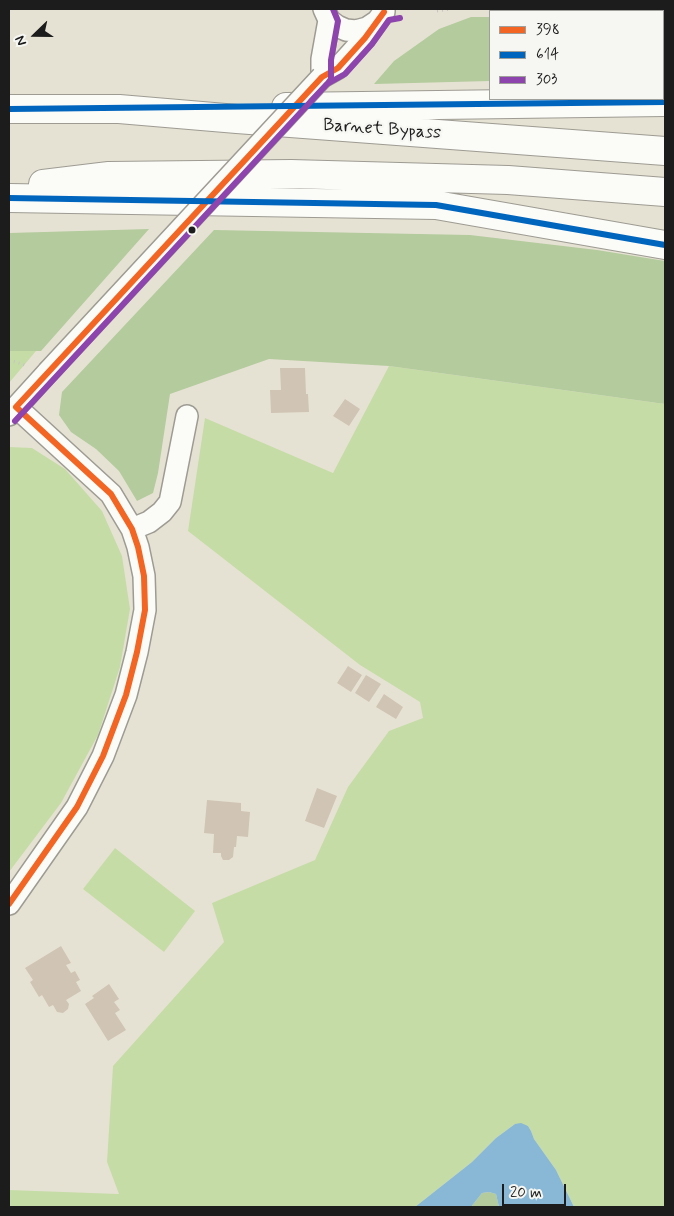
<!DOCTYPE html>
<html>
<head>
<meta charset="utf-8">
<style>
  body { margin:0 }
  #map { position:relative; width:674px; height:1216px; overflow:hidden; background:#e6e2d3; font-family:Mynerve,sans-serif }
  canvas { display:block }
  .frame { position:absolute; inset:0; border:10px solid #1c1c1c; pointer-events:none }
  .legend { position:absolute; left:489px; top:10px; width:175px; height:90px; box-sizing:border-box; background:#f6f6f2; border:1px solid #9f9f9c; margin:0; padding:6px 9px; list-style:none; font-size:15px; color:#1c1c1c }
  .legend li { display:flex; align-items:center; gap:10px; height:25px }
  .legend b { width:25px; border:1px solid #9f9f9c }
  .north { position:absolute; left:10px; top:10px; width:50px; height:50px; -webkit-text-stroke:4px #f6f6f2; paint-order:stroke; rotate:248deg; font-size:14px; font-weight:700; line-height:20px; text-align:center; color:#1c1c1c }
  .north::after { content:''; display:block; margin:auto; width:18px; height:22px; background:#1c1c1c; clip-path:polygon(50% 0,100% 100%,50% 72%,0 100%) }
  .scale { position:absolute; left:502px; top:1184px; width:64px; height:22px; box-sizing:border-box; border:2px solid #1c1c1c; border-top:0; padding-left:6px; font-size:15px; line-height:18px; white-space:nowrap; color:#1c1c1c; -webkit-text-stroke:4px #f6f6f2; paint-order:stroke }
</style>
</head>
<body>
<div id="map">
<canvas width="674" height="1216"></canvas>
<div class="frame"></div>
<ul class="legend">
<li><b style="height:6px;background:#f26522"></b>398</li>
<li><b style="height:6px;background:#0065bd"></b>614</li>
<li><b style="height:6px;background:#8e44ad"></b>303</li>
</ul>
<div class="north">N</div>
<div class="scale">20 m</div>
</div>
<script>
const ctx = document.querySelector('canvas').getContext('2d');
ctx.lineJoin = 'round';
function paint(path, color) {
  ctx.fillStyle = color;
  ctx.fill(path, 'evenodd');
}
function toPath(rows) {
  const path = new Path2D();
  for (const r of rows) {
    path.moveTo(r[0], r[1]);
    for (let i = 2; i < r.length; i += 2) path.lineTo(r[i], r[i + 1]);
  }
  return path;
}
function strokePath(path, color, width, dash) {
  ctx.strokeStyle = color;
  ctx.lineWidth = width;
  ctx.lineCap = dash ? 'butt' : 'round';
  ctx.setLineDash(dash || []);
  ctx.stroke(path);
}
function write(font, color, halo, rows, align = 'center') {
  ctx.font = font + ' Mynerve,sans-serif';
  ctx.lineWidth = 4.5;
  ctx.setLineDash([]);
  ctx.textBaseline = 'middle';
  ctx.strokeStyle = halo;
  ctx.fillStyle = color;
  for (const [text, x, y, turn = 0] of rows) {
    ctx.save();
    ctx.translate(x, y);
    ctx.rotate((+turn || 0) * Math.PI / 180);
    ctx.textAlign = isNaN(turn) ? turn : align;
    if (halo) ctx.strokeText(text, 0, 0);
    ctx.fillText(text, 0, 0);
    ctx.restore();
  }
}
paint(toPath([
  [9,351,36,351,9,383],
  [389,366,665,404,665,1207,574,1207,556,1170,534,1139,531,1131,528,1126,515,1124,496,1138,472,1162,415,1207,9,1207,9,1190,119,1194,107,1162,113,1066,224,942,212,903,315,860,348,787,389,731,423,718,420,702,360,665,188,531,205,418,333,473],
  [9,447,32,448,65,469,102,511,122,556,130,609,120,667,98,735,61,803,9,872],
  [115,848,195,911,164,952,83,889]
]), '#c6dca7');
paint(toPath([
  [471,17,490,17,490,81,374,84,394,61,439,29],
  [663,20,665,20,665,77,663,77],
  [149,229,41,351,9,351,9,233],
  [214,230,470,235,597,250,665,261,665,404,389,366,269,359,170,394,158,473,153,493,137,501,119,471,96,449,71,432,59,415,62,392],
  [489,1192,496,1194,499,1207,471,1207,482,1193]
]), '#b3cb9d');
paint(toPath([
  [521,1123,528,1126,531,1131,534,1139,556,1170,574,1207,499,1207,496,1194,489,1192,482,1193,471,1207,415,1207,472,1162,496,1138,515,1124]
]), '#88b8d5');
paint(toPath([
  [280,368,305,368,306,394,308,394,309,412,271,413,270,390,281,390],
  [345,399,360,409,349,426,333,416],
  [348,666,362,675,351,692,337,683],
  [366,675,381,684,369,702,355,693],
  [384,694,403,707,396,719,376,707],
  [317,788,337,796,324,828,305,821],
  [207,800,241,803,241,811,250,812,248,837,237,836,236,847,234,847,233,857,229,860,223,860,221,856,221,853,213,853,214,834,204,833],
  [61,946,71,963,66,965,71,973,75,971,80,980,76,982,81,991,66,1000,69,1004,68,1009,63,1013,57,1012,53,1005,49,1007,42,995,39,997,30,982,33,980,25,968],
  [109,984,119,999,114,1002,120,1010,115,1013,126,1030,108,1041,85,1004,94,998,92,996]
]), '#d0c4b4');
const minor = toPath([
  [324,9,329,20,337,26,346,30,356,31,367,28,376,22],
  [329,20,322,59,322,77,338,68,365,38,384,12,384,9],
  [9,415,48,372],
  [132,529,149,522,162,512,170,502,187,416],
  [9,904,77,807,103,756,126,695,137,652,145,610,144,576,138,547,132,529,111,494,16,407]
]);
const highway = toPath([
  [286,107,665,102],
  [9,109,119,109,237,119,665,151],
  [43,184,109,176,291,174,508,180,665,192],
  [9,198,436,205,665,245]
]);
strokePath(minor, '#9d9b92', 24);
strokePath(highway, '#9d9b92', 30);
strokePath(toPath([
  [437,11,451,9],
  [9,360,25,365]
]), '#c6c5c2', 3, [1, 4]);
strokePath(minor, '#fbfbf8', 21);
strokePath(highway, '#fbfbf8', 28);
const minorBridge = toPath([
  [48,372,322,77]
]);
strokePath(minorBridge, '#9d9b92', 24, []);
strokePath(minorBridge, '#fbfbf8', 21);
strokePath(toPath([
  [16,407,322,77,338,68,365,38,384,12],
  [9,904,77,807,103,756,126,695,137,652,145,610,144,576,138,547,132,529,111,494,16,407]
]), '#f26522', 6);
strokePath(toPath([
  [9,109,665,102],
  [9,198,436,205,665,245]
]), '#0065bd', 6);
strokePath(toPath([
  [311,101,328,83,331,79,331,60,338,21,333,9],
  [15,421,327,84,345,74,372,44,389,20,400,18]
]), '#8e44ad', 6);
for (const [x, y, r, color] of [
  [192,230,4.5,"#1c1c1c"]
]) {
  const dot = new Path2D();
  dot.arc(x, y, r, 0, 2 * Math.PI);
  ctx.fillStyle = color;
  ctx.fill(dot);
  strokePath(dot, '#f6f6f2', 2);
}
write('18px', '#1c1c1c', '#f6f6f2', [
  ["Barnet Bypass",382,130,4]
]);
</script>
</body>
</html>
